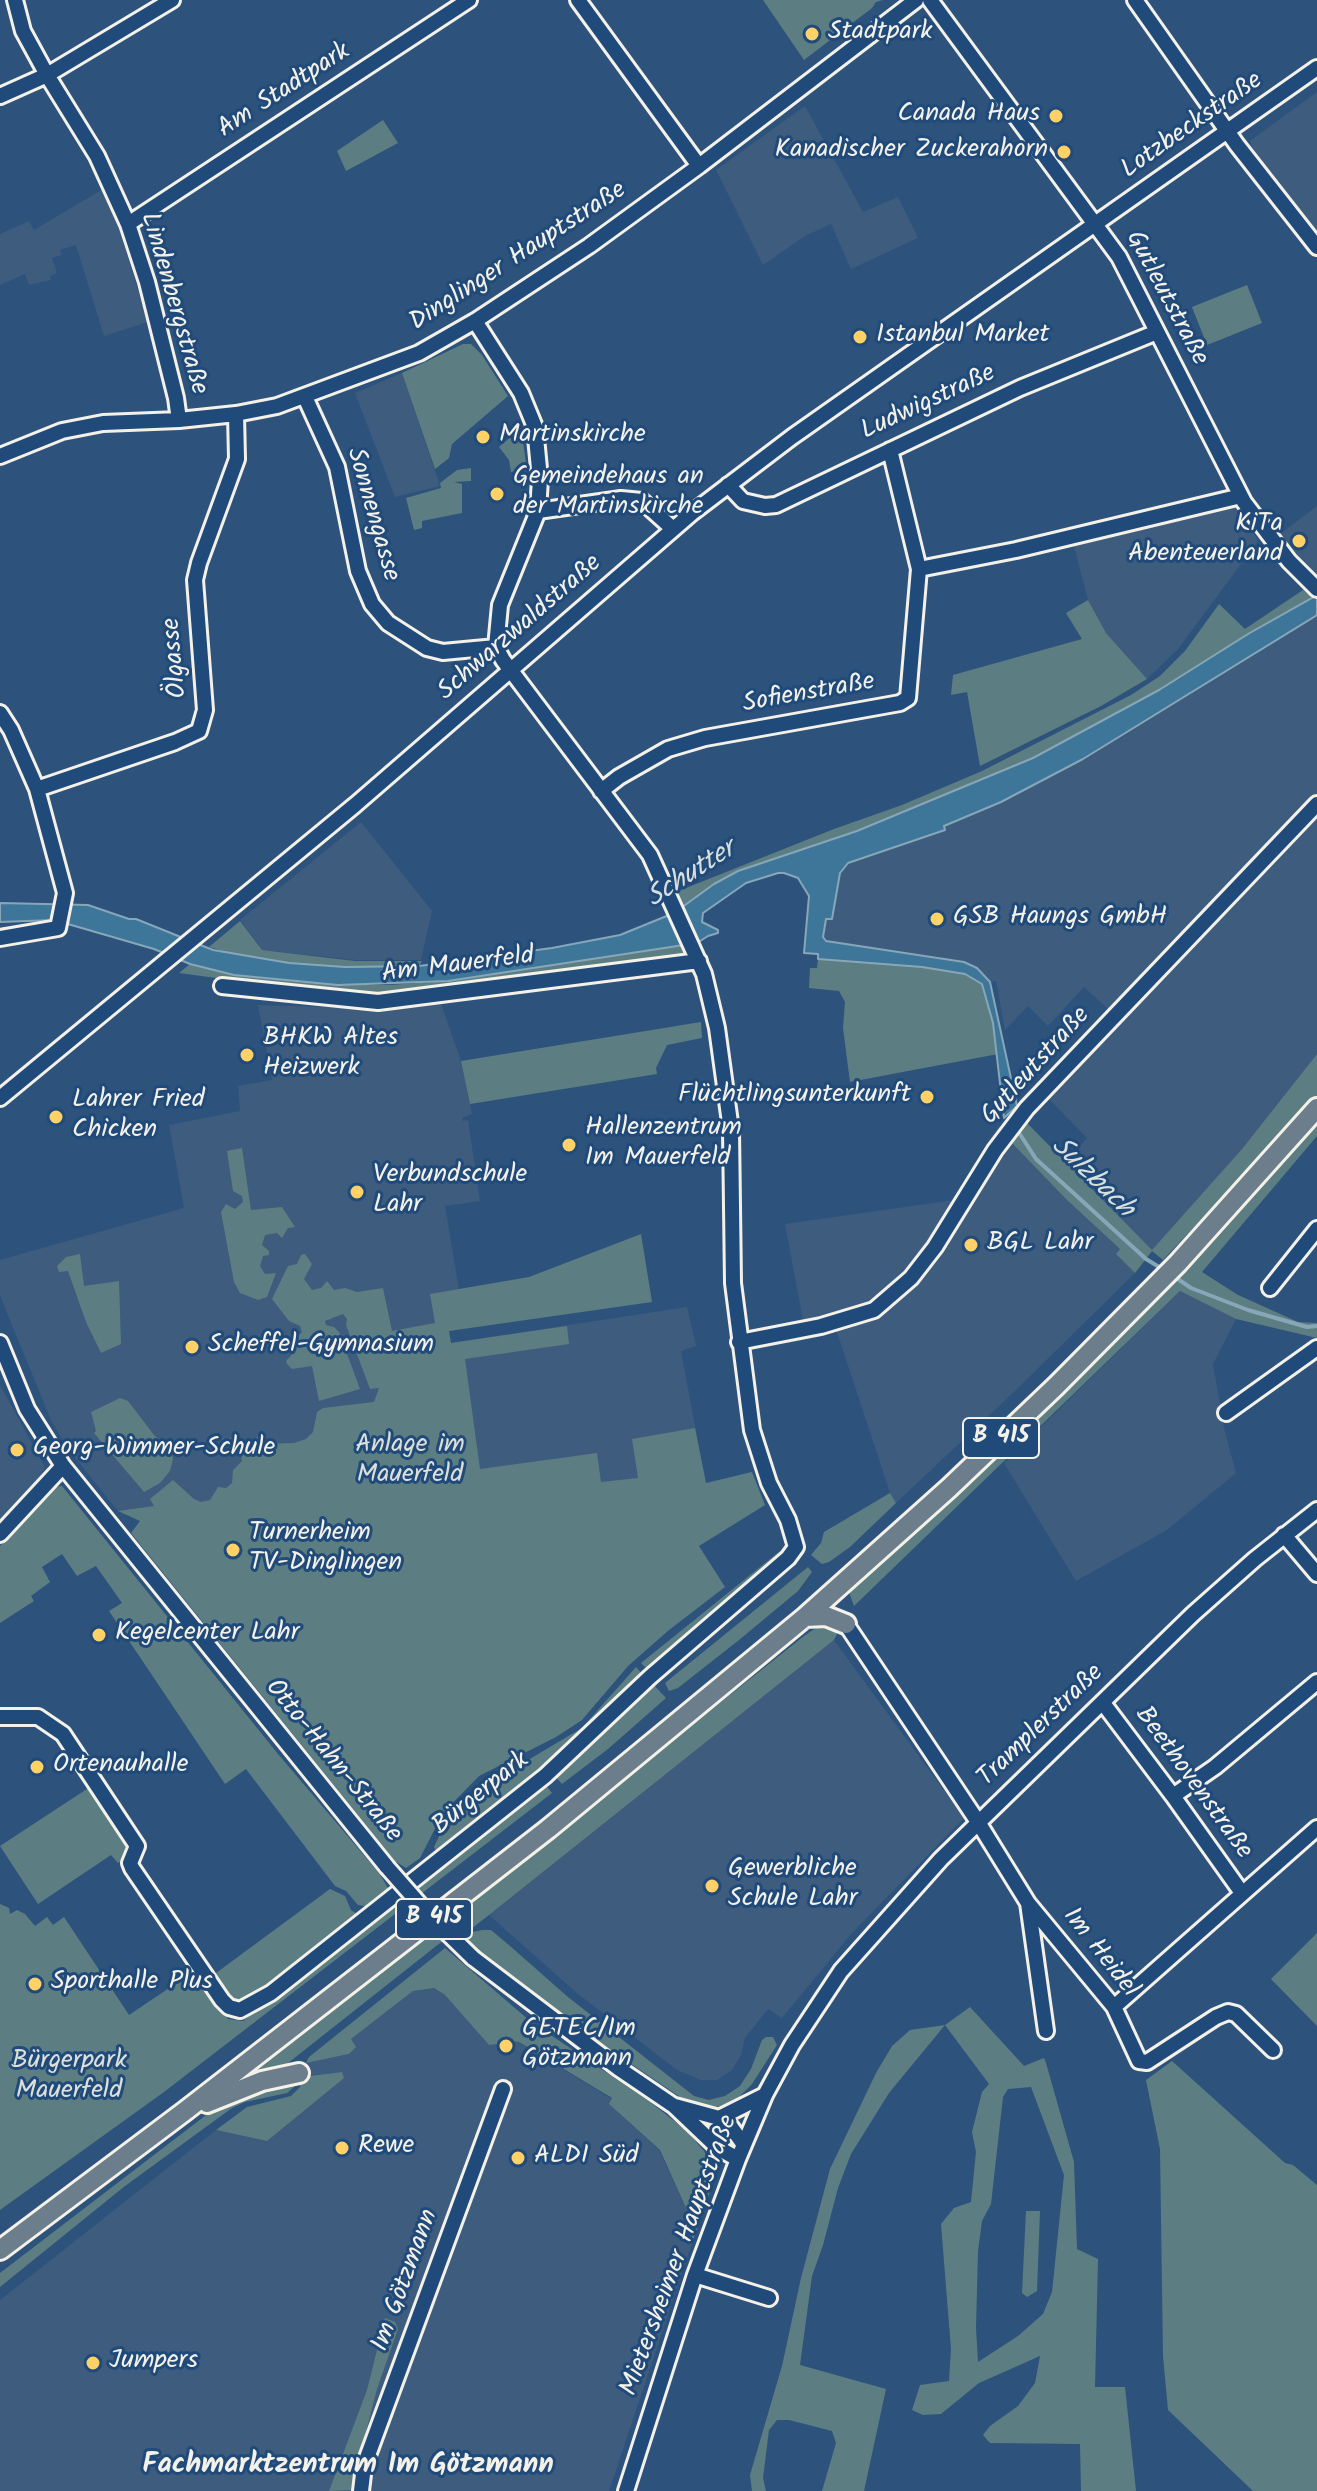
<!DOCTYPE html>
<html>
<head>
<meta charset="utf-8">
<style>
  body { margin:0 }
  canvas { display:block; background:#2d527c }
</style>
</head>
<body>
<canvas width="1317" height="2491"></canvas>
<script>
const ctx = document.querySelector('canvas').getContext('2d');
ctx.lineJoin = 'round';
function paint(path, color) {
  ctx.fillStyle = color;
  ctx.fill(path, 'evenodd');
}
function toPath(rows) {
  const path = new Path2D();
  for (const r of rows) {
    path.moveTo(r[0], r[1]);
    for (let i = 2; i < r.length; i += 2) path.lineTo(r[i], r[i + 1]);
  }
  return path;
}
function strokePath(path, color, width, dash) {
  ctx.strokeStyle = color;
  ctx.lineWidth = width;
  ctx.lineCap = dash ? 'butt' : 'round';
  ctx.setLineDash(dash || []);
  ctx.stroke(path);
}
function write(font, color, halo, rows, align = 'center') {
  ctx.font = font + ' Kalam,sans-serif';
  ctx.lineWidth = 6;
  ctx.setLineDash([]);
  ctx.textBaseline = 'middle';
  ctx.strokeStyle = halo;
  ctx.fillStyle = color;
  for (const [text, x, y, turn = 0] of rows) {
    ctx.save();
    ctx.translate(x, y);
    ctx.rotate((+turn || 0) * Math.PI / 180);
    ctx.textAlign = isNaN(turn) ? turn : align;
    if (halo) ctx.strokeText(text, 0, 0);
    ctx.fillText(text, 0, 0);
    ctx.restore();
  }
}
paint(toPath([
  [1317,92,1317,235,1255,154,1250,141],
  [805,106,863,212,898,197,918,238,851,269,831,224,805,236,763,265,716,170],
  [103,189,116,219,148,322,104,336,76,245,60,250,62,255,52,258,57,273,50,276,51,280,29,285,25,274,0,285,0,234,29,221,34,230],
  [402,373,440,486,395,497,355,393],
  [1237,502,1258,541,1178,649,1147,679,1106,633,1088,600,1073,543],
  [1317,506,1317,582,1283,547,1280,534],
  [1317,615,1317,1054,1242,1149,1152,1251,1064,1163,1087,1138,1049,1099,1122,1022,1084,987,1048,1026,1028,1006,1005,1030,996,981,990,982,977,968,940,957,826,942,823,937,826,918,832,918,840,873,848,863,944,830,944,826,1001,802,1083,759],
  [361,822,432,911,421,960,356,960,262,950,240,920],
  [441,1004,461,1061,470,1104,472,1114,462,1118,463,1121,468,1120,480,1201,445,1206,459,1290,455,1290,461,1329,420,1337,372,1407,251,1498,125,1515,118,1511,68,1449,51,1420,0,1296,0,1260,184,1208,169,1125,240,1111,238,1086,272,1080,258,1005,358,1008],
  [999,1126,1067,1200,1120,1249,1116,1254,1135,1273,1017,1389,896,1503,890,1493,836,1329,806,1336,785,1224,954,1200],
  [1180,1291,1236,1319,1213,1364,1224,1428,1236,1473,1167,1530,1076,1581,1004,1463],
  [687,1307,696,1346,681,1351,706,1484,477,1487,450,1343],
  [0,1385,45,1467,38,1480,0,1520],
  [834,1640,964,1818,852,1933,782,2018,768,2009,745,2038,741,2055,732,2070,717,2080,701,2080,677,2070,578,1994,489,1915],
  [434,1988,445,1995,489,2045,497,2040,518,2042,612,2099,610,2105,659,2150,690,2217,692,2243,609,2491,0,2491,0,2300,216,2130,267,2141,341,2072,302,2077,306,2063,349,2054,351,2039,413,1991]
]), '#3d5c7e');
paint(toPath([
  [763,0,883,0,876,2,872,8,804,60],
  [383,120,398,143,346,171,337,151],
  [1247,285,1262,323,1207,345,1192,307],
  [463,344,471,344,482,355,508,396,452,444,449,458,435,469,402,373],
  [521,428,527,470,511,472,509,460,499,447],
  [471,468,471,481,454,482,462,484,462,513,422,521,422,528,414,530,406,498,441,488,440,483,457,470],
  [1303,590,1313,597,1248,634,1159,690,1033,758,857,831,738,871,714,884,682,907,676,892,834,829,902,805,982,771,1131,695,1160,676,1185,651,1219,604,1245,629],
  [1088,600,1106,633,1147,679,1101,706,980,766,967,692,951,695,953,675,1082,639,1066,613],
  [240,921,262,950,355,961,422,961,419,966,345,967,289,963,236,955,209,947],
  [687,945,690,952,686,954,433,989,384,993,306,990,179,973,190,964,234,975,338,985,389,985,448,981],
  [818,959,922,967,965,974,978,980,982,984,993,1023,998,1054,850,1082,843,1028,845,1002,839,991,809,988,810,968,817,968],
  [701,1022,702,1038,667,1045,656,1068,657,1074,470,1104,461,1061],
  [1317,1054,1317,1096,1163,1260,1152,1251,1135,1273,1116,1254,1120,1249,1067,1200,1012,1143,1027,1123,1152,1250,1242,1149],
  [1317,1121,1317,1136,1202,1272,1238,1295,1298,1322,1317,1323,1317,1338,1236,1319,1180,1291,854,1606,849,1592,852,1588,1112,1343,1233,1218],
  [242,1148,251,1210,282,1207,295,1227,288,1228,282,1238,277,1233,265,1235,262,1245,269,1251,269,1255,263,1256,260,1266,265,1274,276,1273,267,1297,258,1300,240,1293,234,1282,221,1212,226,1204,235,1209,243,1202,242,1196,233,1191,227,1151],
  [641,1234,652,1302,449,1331,451,1343,567,1326,569,1344,465,1359,480,1469,597,1453,601,1482,638,1478,632,1439,695,1428,706,1483,752,1472,765,1505,699,1546,725,1587,669,1630,628,1666,582,1720,556,1737,479,1776,443,1813,420,1858,406,1868,395,1861,131,1533,140,1521,118,1511,154,1506,150,1499,173,1480,194,1499,201,1502,210,1500,218,1487,226,1488,232,1483,233,1470,242,1461,240,1450,235,1445,222,1444,222,1439,235,1437,247,1443,254,1442,259,1434,263,1444,294,1443,306,1439,313,1432,317,1412,323,1408,374,1402,379,1388,370,1389,346,1325,347,1319,343,1314,325,1321,326,1325,334,1327,339,1332,360,1389,319,1401,312,1366,292,1369,287,1364,286,1361,296,1350,296,1338,302,1332,300,1326,289,1321,272,1299,288,1266,297,1264,301,1255,305,1254,312,1264,304,1279,312,1290,321,1288,327,1281,334,1290,345,1288,357,1292,383,1288,392,1331,435,1323,430,1294,529,1277],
  [80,1254,84,1286,119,1281,121,1344,101,1353,86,1322,68,1271,59,1272,57,1266,66,1257],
  [120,1398,128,1401,154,1435,172,1452,173,1459,170,1471,160,1483,144,1492,94,1433,96,1431,91,1412],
  [62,1486,278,1754,379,1873,388,1888,365,1906,358,1905,346,1891,335,1886,246,1769,225,1784,109,1611,122,1603,96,1566,77,1576,62,1554,42,1567,50,1582,31,1596,34,1601,0,1623,0,1546,55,1487],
  [890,1493,896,1503,850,1547,829,1562,822,1564,811,1555,821,1543,824,1532],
  [780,1551,782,1554,646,1668,641,1663],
  [808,1567,812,1572,798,1591,739,1640,678,1688,669,1691,665,1683],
  [829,1624,837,1634,834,1640,489,1915,471,1929,440,1943,283,2067,257,2072,241,2079,431,1933,804,1636,816,1628],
  [636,1667,642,1674,555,1760,437,1853,434,1847,442,1830,464,1801,479,1789,582,1728],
  [651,1682,666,1698,608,1749,562,1784,554,1775],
  [544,1783,552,1793,164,2092,0,2210,0,1904,9,1908,10,1914,17,1910,25,1914,35,1926,47,1917,53,1925,64,1917,129,2015,193,1972,228,2019,243,2021,444,1864],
  [90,1787,132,1848,131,1855,118,1863,111,1855,38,1904,0,1846],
  [330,1889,345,1896,351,1910,360,1916,250,1999,240,2002,229,1999,212,1976],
  [482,1930,491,1930,510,1946,568,1997,694,2096,709,2100,725,2096,740,2086,751,2069,762,2040,766,2037,773,2037,777,2045,752,2084,739,2097,726,2105,711,2108,689,2103,575,2026,479,1952,464,1934],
  [1317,1933,1317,2026,1271,1979],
  [445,1948,530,2021,650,2102,686,2130,704,2151,713,2172,712,2186,692,2243,690,2217,660,2150,609,2104,612,2098,519,2042,498,2040,497,2044,489,2045,445,1995,434,1988,413,1991,351,2039,356,2047,349,2054,306,2063,309,2057],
  [970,2007,1024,2066,1044,2058,1046,2063,1074,2162,1077,2249,1098,2259,1095,2387,1125,2387,1136,2491,1081,2491,1080,2444,990,2443,983,2435,990,2426,1018,2406,1035,2383,1040,2356,979,2383,941,2414,923,2415,912,2410,920,2385,949,2381,951,2349,941,2224,954,2208,971,2202,976,2152,972,2132,982,2092,989,2084,945,2025,889,2093,851,2154,838,2188,823,2245,812,2276,800,2365,886,2389,864,2491,822,2491,836,2443,832,2431,789,2420,777,2420,769,2430,763,2478,766,2491,752,2491,750,2475,782,2366,801,2278,830,2169,876,2073,892,2046,910,2030,945,2025],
  [1031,2087,1064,2175,1052,2292,1043,2314,1018,2336,978,2362,976,2328,978,2251,982,2221,991,2204,1003,2097,1008,2089],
  [1172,2061,1285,2163,1293,2165,1317,2185,1317,2491,1253,2491,1168,2410,1163,2356,1160,2149,1146,2080],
  [342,2072,344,2078,267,2141,216,2130,247,2107,291,2096,300,2087,302,2077],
  [296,2079,295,2086,287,2093,245,2102,232,2108,125,2186,0,2287,0,2273,227,2099],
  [1026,2211,1040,2211,1037,2291,1027,2297,1022,2293],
  [385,2318,395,2322,398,2329,377,2389,351,2490,329,2491,367,2390]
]), '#5c7e82');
const water = toPath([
  [1317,595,1317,615,1083,759,1001,802,944,826,945,830,848,863,840,873,832,919,826,919,823,937,826,941,964,962,977,968,990,982,1017,1106,1004,1118,993,1023,982,984,965,974,922,967,818,959,818,954,804,953,809,896,798,878,784,873,778,873,746,883,703,913,702,922,718,930,718,933,708,936,697,943,448,981,338,985,234,975,190,964,154,949,54,920,0,922,0,903,88,905,129,919,136,919,213,950,289,963,345,967,419,966,552,948,620,935,674,913,714,884,738,871,857,831,1033,758,1159,690,1248,634,1317,595]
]);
paint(water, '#3e769a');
strokePath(water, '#87a7b9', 2);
strokePath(toPath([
  [1016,1128,1036,1159,1146,1259,1164,1270],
  [1172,1275,1191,1288,1248,1310,1307,1327,1317,1326]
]), '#87a7b9', 4);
const minor = toPath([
  [15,0,23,31,47,75,97,156,128,224,147,282,176,398,179,420],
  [578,0,699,166],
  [930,0,1119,257,1244,502,1289,561,1317,589],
  [1135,0,1237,145,1317,247],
  [0,96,47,75,172,0],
  [128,224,469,0],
  [305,397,337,467,358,571,372,604,388,623,427,648,443,652,496,647],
  [0,456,62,431,103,423,179,420,236,414,277,406,419,353,475,321,589,246,699,166,916,0],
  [728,485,743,501,765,506,776,505,1020,388,1157,332],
  [538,511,621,499,642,501,673,529],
  [919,569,1016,550,1241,496],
  [0,713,11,730,37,789,65,893,58,928,0,938],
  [37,789,175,742,199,731,205,710,195,580,199,563,237,459,236,414],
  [601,791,619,777,668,749,705,738,900,703,908,698,919,569,890,450],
  [222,986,378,1002,699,961],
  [0,1098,355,805,692,513,792,437,1317,68],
  [1270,1288,1317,1229],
  [739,1342,821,1326,874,1310,911,1278,935,1247,995,1150,1027,1108,1317,804],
  [0,1343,27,1409,63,1466,387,1867],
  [1226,1413,1317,1348],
  [0,1534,63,1466],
  [1284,1535,1317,1574],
  [846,1624,978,1822,1028,1903,1114,2007,1139,2061,1147,2062,1216,2017,1228,2012,1236,2014,1273,2050],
  [1103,1703,1173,1796,1242,1893],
  [0,1717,38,1717,63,1734,137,1846,130,1863,132,1868,222,2000,229,2007,240,2010,271,1993,545,1776,650,1677,788,1558,796,1547,788,1520,769,1483,752,1430,733,1283,731,1130,717,1028,704,974,650,855,503,660,496,647,500,605,538,511,540,479,535,427,521,393,475,321],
  [1173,1796,1215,1767,1317,1682],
  [1028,1903,1046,2031],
  [473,1958,618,2068,674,2106,718,2148,738,2159],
  [1114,2007,1317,1828],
  [675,2106,719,2118,731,2127,744,2145],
  [719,2118,765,2095],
  [695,2275,769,2298],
  [361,2491,364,2466,503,2089],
  [626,2491,695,2275,738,2159,765,2095,792,2045,841,1971,941,1859,1193,1614,1255,1559,1317,1510]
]);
const major = toPath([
  [805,1617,826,1616,846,1624],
  [207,2103,262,2081,299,2073],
  [0,2250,185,2111,548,1829,805,1617,949,1488,1056,1386,1178,1263,1317,1108]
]);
strokePath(minor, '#f4f1e8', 20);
strokePath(major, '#f4f1e8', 24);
strokePath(minor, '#1f4a7a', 14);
strokePath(major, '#6c7d8b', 18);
const minorBridge = toPath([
  [387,1867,430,1916,473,1958]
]);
strokePath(minorBridge, '#f4f1e8', 20, []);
strokePath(minorBridge, '#1f4a7a', 14);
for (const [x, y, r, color] of [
  [812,34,8,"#ffd166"],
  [1056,116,8,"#ffd166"],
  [1064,152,8,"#ffd166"],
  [860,337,8,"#ffd166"],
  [483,437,8,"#ffd166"],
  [497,494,8,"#ffd166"],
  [1299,541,8,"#ffd166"],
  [937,919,8,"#ffd166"],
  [247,1055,8,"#ffd166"],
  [927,1097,8,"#ffd166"],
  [56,1117,8,"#ffd166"],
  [569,1145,8,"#ffd166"],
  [357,1192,8,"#ffd166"],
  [971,1245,8,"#ffd166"],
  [192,1347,8,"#ffd166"],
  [17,1450,8,"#ffd166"],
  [233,1550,8,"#ffd166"],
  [99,1635,8,"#ffd166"],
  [37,1767,8,"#ffd166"],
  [712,1886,8,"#ffd166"],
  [35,1984,8,"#ffd166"],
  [506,2046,8,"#ffd166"],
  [342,2148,8,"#ffd166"],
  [518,2158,8,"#ffd166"],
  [93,2363,8,"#ffd166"]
]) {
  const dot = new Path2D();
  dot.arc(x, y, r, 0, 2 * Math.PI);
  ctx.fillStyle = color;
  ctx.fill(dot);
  strokePath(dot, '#1f4a7a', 3);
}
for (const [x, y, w] of [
  [1001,1438,76],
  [434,1919,76]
]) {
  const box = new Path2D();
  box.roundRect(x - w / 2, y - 20, w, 40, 6);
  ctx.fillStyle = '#1f4a7a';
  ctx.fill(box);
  strokePath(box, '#f4f1e8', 2);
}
write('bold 24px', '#f4f1e8', null, [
  ["B 415",1001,1438],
  ["B 415",434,1919]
]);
write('26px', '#f4f1e8', '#1f4a7a', [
  ["Stadtpark",828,34],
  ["Canada Haus",1040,116,"right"],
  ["Kanadischer Zuckerahorn",1048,152,"right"],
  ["Istanbul Market",876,337],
  ["Martinskirche",499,437],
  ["Gemeindehaus an",513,479],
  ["der Martinskirche",513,509],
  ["KiTa",1283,526,"right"],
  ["Abenteuerland",1283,556,"right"],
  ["GSB Haungs GmbH",953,919],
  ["BHKW Altes",263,1040],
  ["Heizwerk",263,1070],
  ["Flüchtlingsunterkunft",911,1097,"right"],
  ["Lahrer Fried",72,1102],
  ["Chicken",72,1132],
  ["Hallenzentrum",585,1130],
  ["Im Mauerfeld",585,1160],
  ["Verbundschule",373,1177],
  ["Lahr",373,1207],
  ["BGL Lahr",987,1245],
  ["Scheffel-Gymnasium",208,1347],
  ["Georg-Wimmer-Schule",33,1450],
  ["Turnerheim",249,1535],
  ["TV-Dinglingen",249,1565],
  ["Kegelcenter Lahr",115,1635],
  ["Ortenauhalle",53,1767],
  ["Gewerbliche",728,1871],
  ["Schule Lahr",728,1901],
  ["Sporthalle Plus",51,1984],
  ["GETEC/Im",522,2031],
  ["Götzmann",522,2061],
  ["Rewe",358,2148],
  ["ALDI Süd",534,2158],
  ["Jumpers",109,2363]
], 'left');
write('26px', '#f4f1e8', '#1f4a7a', [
  ["Am Stadtpark",285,92,-33],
  ["Lotzbeckstraße",1193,127,-35],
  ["Dinglinger Hauptstraße",519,258,-33],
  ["Gutleutstraße",1165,299,62],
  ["Lindenbergstraße",172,304,74],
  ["Ludwigstraße",929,404,-25],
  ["Sonnengasse",371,515,74],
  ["Schwarzwaldstraße",521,629,-41],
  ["Ölgasse",177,658,-95],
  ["Sofienstraße",809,695,-10],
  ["Am Mauerfeld",458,967,-7],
  ["Gutleutstraße",1037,1067,-48],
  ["Tramplerstraße",1042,1727,-44],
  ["Otto-Hahn-Straße",332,1762,51],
  ["Beethovenstraße",1192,1784,54],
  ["Bürgerpark",482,1795,-39],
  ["Im Heidel",1099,1954,52],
  ["Mietersheimer Hauptstraße",681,2256,-70],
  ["Im Götzmann",407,2281,-70]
]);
write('26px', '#dde0d9', '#1f4a7a', [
  ["Anlage im",410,1447],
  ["Mauerfeld",410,1477],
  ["Bürgerpark",69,2063],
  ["Mauerfeld",69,2093]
]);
write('italic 28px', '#d9dfdc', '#1f4a7a', [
  ["Schutter",692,876,-33],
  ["Sulzbach",1091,1179,44]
]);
write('bold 28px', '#f4f1e8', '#1f4a7a', [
  ["Fachmarktzentrum Im Götzmann",348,2467]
]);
</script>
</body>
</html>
